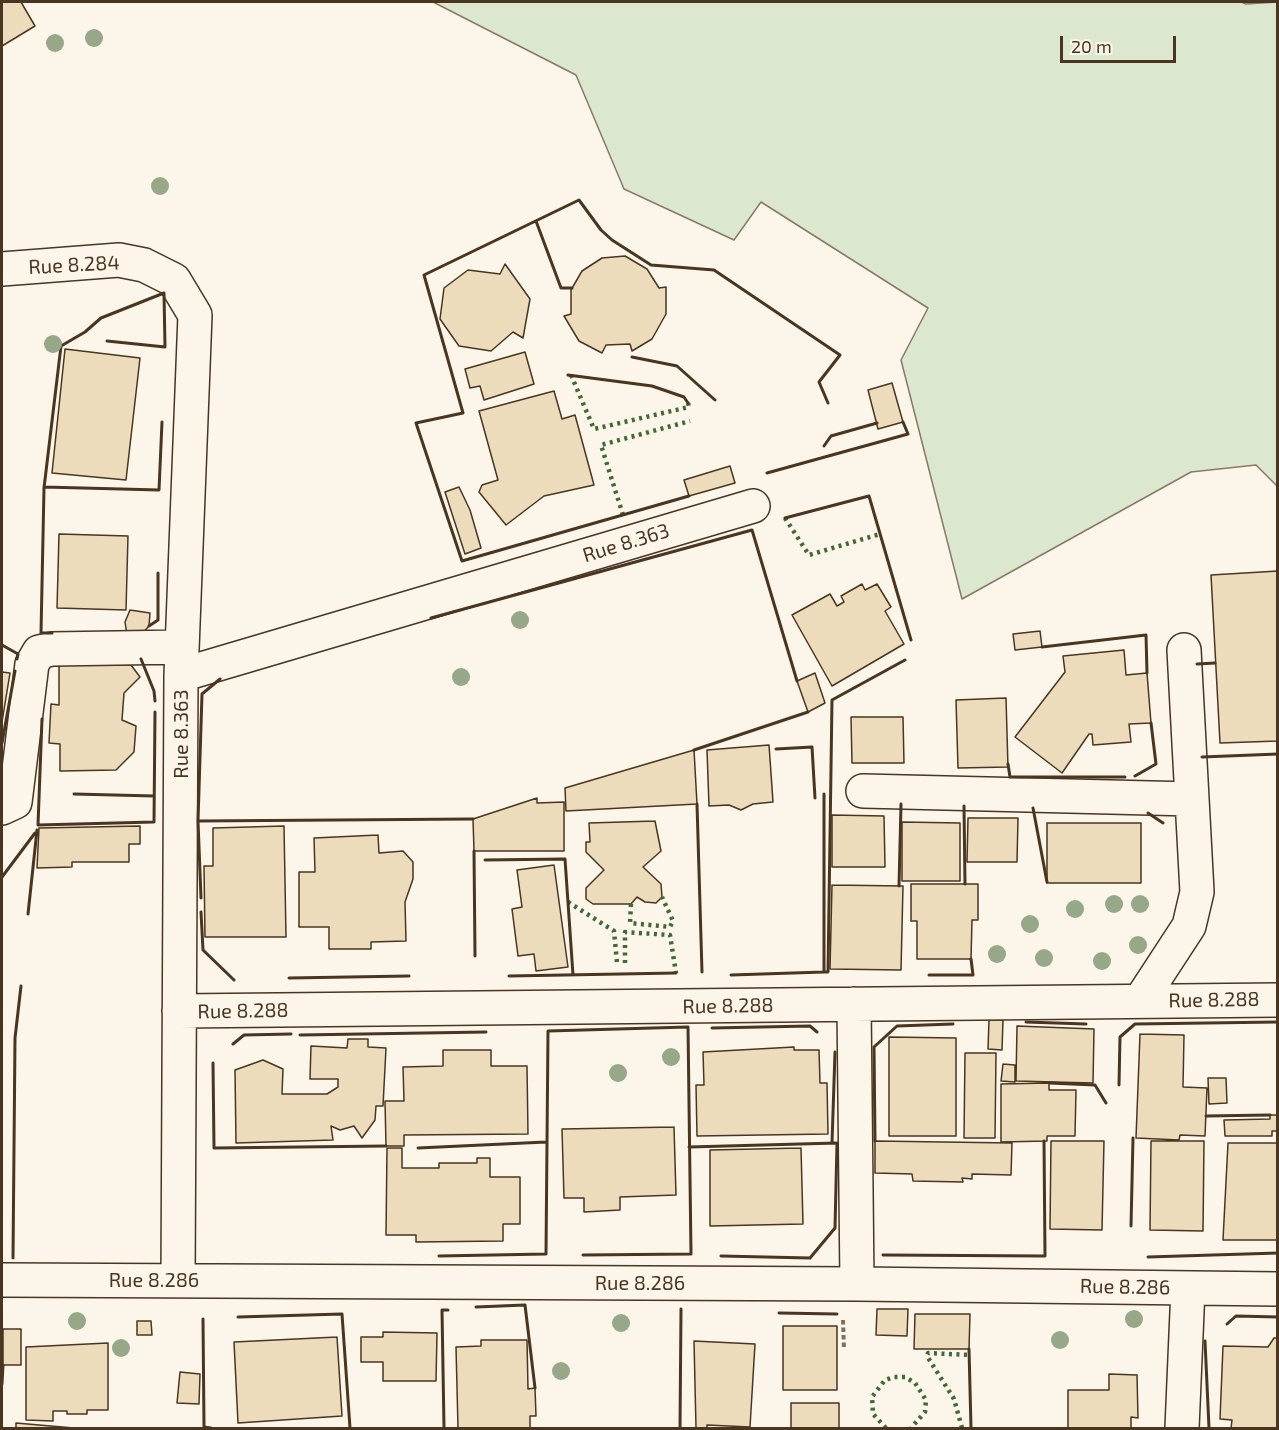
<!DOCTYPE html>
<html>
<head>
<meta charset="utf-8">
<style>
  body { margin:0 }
  #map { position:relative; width:1279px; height:1430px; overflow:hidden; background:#fbf6e9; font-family:"Exo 2",sans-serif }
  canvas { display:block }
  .frame { position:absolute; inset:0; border:3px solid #4a3520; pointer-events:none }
  .scale { position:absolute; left:1060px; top:36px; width:116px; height:27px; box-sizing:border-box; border:3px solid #4a3520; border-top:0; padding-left:8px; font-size:18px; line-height:21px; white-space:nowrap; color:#4a3520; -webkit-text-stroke:4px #fbf6e9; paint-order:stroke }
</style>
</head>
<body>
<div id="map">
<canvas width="1279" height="1430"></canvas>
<div class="frame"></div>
<div class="scale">20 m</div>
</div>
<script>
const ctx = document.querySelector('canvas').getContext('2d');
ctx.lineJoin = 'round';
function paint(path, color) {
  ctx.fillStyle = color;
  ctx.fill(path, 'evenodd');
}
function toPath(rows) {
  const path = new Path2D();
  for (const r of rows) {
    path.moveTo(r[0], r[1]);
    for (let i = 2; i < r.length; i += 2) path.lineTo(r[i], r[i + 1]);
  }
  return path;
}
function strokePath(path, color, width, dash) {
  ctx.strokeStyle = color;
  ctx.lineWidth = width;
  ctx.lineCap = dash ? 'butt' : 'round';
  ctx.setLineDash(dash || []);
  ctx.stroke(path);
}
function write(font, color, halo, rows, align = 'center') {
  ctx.font = font + ' "Exo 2",sans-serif';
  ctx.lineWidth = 4.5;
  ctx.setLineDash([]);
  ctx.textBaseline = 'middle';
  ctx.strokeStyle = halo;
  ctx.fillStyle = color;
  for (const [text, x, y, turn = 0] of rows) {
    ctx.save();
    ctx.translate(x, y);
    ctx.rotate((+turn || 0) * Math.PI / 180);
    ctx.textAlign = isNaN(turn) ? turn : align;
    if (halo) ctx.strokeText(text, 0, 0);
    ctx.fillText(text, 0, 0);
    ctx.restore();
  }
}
const green = toPath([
  [433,2,1241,2,1246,4,1277,2,1277,486,1256,465,1191,472,962,599,901,360,928,308,761,202,734,240,624,189,576,75,433,2]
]);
paint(green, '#dce7d0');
strokePath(green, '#887966', 1.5);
const building = toPath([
  [2,2,21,2,35,26,2,46,2,2],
  [625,256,647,269,659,288,666,287,666,314,652,339,632,351,630,344,606,345,602,353,579,341,564,316,571,314,571,290,582,271,602,258,625,256],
  [505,264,530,299,523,338,513,332,491,351,459,346,440,319,444,288,468,270,500,274,505,264],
  [65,349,140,358,126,480,52,473,65,349],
  [525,352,534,384,484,400,480,386,470,388,465,369,525,352],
  [892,383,903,422,878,429,868,390,892,383],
  [554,391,562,419,575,415,594,485,544,496,506,525,479,492,482,485,498,480,479,411,554,391],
  [730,466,735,483,689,496,684,480,730,466],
  [459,487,470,510,481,548,465,554,445,492,459,487],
  [59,534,128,536,126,610,57,608,59,534],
  [1278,571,1278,741,1220,743,1211,575,1278,571],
  [862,584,865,590,877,584,891,607,885,611,904,644,832,686,792,615,830,594,837,606,844,602,841,596,862,584],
  [130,610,150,613,149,626,140,636,127,635,125,622,130,610],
  [1040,631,1042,647,1015,650,1013,634,1040,631],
  [1124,650,1126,675,1147,673,1151,723,1129,724,1131,742,1093,745,1092,734,1089,734,1062,773,1015,737,1065,672,1063,656,1124,650],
  [59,663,131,665,140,677,124,693,122,720,136,726,134,752,116,770,60,771,60,744,49,743,51,704,59,705,59,663],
  [2,672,10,673,2,722,2,672],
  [815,673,825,703,808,712,797,681,815,673],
  [1006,698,1008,767,958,768,956,700,1006,698],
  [851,717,903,717,904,763,852,763,851,717],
  [769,745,773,802,753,804,741,810,729,805,709,806,707,750,769,745],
  [694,750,697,804,566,811,565,788,694,750],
  [537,798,537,803,564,802,564,851,474,851,473,819,537,798],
  [832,815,884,816,885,867,832,867,832,815],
  [968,818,1018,818,1017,862,967,862,968,818],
  [655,821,661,851,643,867,661,884,662,897,656,903,645,902,637,897,631,904,593,904,586,899,586,888,604,870,586,852,586,842,590,842,589,823,655,821],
  [902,822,960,823,960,881,902,881,902,822],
  [1047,823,1141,823,1141,883,1047,883,1047,823],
  [140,826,140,844,129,844,129,862,72,862,72,867,37,868,39,828,140,826],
  [284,826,286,937,205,937,204,866,213,866,213,828,284,826],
  [378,835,379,853,403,851,413,862,413,879,405,902,406,941,371,942,371,949,329,949,329,927,299,927,299,872,315,872,314,838,378,835],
  [554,865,568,967,536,971,534,954,518,956,512,909,522,907,517,870,554,865],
  [911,884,978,884,978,920,972,920,971,959,917,959,917,921,911,921,911,884],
  [832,885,903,886,901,970,830,969,832,885],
  [989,1020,1003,1020,1002,1050,988,1049,989,1020],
  [1017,1026,1094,1029,1093,1083,1016,1081,1017,1026],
  [1140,1034,1184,1035,1183,1087,1207,1088,1205,1136,1180,1135,1179,1140,1136,1138,1140,1034],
  [889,1037,956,1038,956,1136,889,1136,889,1037],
  [348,1039,368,1039,368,1047,386,1048,383,1106,376,1106,375,1120,362,1138,354,1126,340,1130,331,1126,333,1140,236,1143,235,1070,263,1060,283,1069,282,1094,327,1094,338,1087,338,1079,310,1079,311,1046,347,1048,348,1039],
  [794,1047,794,1050,819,1050,820,1083,827,1083,828,1134,697,1136,696,1085,704,1085,703,1052,794,1047],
  [443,1050,491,1050,491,1066,527,1066,528,1134,404,1135,404,1146,386,1146,385,1101,404,1101,403,1067,443,1066,443,1050],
  [965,1053,996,1053,995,1138,964,1138,965,1053],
  [1003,1064,1015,1065,1015,1082,1001,1081,1003,1064],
  [1208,1078,1226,1078,1227,1103,1209,1104,1208,1078],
  [1049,1083,1049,1090,1076,1090,1075,1136,1047,1136,1047,1141,1001,1142,1001,1084,1049,1083],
  [1270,1115,1278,1115,1278,1131,1272,1131,1272,1136,1225,1136,1224,1120,1270,1119,1270,1115],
  [674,1127,676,1195,620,1197,620,1210,584,1212,584,1198,564,1198,562,1129,674,1127],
  [875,1141,1012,1143,1011,1175,972,1174,972,1179,962,1178,963,1182,913,1181,912,1174,875,1173,875,1141],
  [1051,1141,1104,1141,1102,1230,1050,1229,1051,1141],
  [1151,1141,1204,1141,1203,1231,1150,1230,1151,1141],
  [1228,1143,1278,1143,1278,1240,1223,1240,1228,1143],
  [387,1148,402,1148,402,1168,439,1168,439,1163,477,1163,477,1158,490,1158,490,1177,520,1177,520,1224,503,1224,503,1241,416,1242,416,1235,386,1235,387,1148],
  [801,1148,803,1224,710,1226,710,1150,801,1148],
  [877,1309,908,1309,907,1336,876,1335,877,1309],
  [915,1314,970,1314,969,1349,914,1349,915,1314],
  [137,1321,151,1321,152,1335,137,1335,137,1321],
  [783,1326,837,1326,837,1390,783,1390,783,1326],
  [3,1329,21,1329,21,1365,3,1365,3,1329],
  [383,1332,437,1333,436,1381,383,1381,383,1362,361,1362,361,1337,383,1337,383,1332],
  [337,1337,342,1416,238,1423,234,1342,337,1337],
  [1274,1338,1278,1338,1278,1428,1231,1428,1232,1420,1220,1419,1223,1346,1268,1347,1274,1338],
  [481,1340,527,1340,528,1389,535,1388,536,1416,530,1416,530,1428,458,1428,456,1347,481,1346,481,1340],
  [694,1341,755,1344,750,1427,707,1425,707,1428,696,1428,694,1341],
  [108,1343,108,1410,87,1410,87,1414,67,1414,67,1411,53,1411,53,1421,26,1420,26,1347,108,1343],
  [180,1372,200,1374,199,1404,177,1403,180,1372],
  [1109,1374,1137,1375,1138,1418,1131,1417,1131,1428,1068,1428,1068,1390,1109,1390,1109,1374],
  [791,1403,839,1403,839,1428,791,1428,791,1403],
  [16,1423,74,1428,16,1428,16,1423]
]);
paint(building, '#ecdcbc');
strokePath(building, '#4a3520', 1.5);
const minor = toPath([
  [2,269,119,260,144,265,174,280,195,315,181,675],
  [863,791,1192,799],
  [2,808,15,802,32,664,39,652,52,649,182,647],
  [1140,1001,1189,926,1197,892,1184,650],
  [854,1004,857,1284],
  [179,1011,1278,1000],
  [2,1280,857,1284,1278,1289],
  [178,1280,181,675,753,506],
  [1182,1428,1188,1288]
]);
strokePath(minor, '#4a3520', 36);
strokePath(toPath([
  [843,1320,844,1349]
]), '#7f6f5c', 4, [4.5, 3]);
strokePath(minor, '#fbf6e9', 33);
strokePath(toPath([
  [571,375,594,429,689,407,688,403],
  [623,515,601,445,690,421],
  [785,518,809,555,880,534],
  [568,902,614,931,617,963],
  [631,904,630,923,670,927,673,921,662,897],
  [625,963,625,932,670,935,676,973],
  [886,1428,873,1414,872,1397,885,1380,894,1377,905,1377,915,1383,926,1400,925,1412,911,1428],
  [962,1428,954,1399,927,1356,928,1353,970,1355]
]), '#436837', 4.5, [3, 4.5]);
strokePath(toPath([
  [536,221,561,288,572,288],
  [632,357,677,366,715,400],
  [568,375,652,386,684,397,688,403],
  [824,446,831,436,877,423],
  [767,473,908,434,903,422],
  [44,487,159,490,162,422],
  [689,496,462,561,416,423,463,413,424,275,579,200,601,230,612,240,651,265,714,270,840,355,819,382,828,403],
  [785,518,869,496,911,640],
  [431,618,752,530,797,681],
  [149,626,158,620,158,573],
  [52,633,41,633,44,488,61,346,85,332,101,318,164,293,165,347,107,341],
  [2,645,18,654,17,659],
  [1042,647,1146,635,1147,673],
  [141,659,154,691,155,701],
  [1197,664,1215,663],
  [42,719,38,825,154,822,155,712],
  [2,743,15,671],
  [776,749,812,747,815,798],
  [694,750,808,712],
  [1202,757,1278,754],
  [1008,764,1010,777,1125,777],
  [1135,776,1156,764,1151,723],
  [74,794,154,796],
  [824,794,824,972],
  [697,804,702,972],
  [964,806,965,884],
  [1033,808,1047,882],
  [1148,813,1163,823],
  [198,821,473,819],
  [474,851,475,956],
  [485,860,565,859,573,975],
  [2,877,35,833],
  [899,886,901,804],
  [201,898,198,821,202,694,220,679],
  [201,912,203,950,234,980],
  [28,914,37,830],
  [824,972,828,972,832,700,905,660],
  [731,975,824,972],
  [929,975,973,975,971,959],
  [509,976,676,973],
  [289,978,409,976],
  [1026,1022,1086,1024],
  [712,1028,810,1026,817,1032],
  [300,1035,486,1032],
  [233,1044,244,1035,291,1034],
  [213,1063,214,1148,386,1146],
  [1049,1083,1095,1085,1106,1103],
  [1119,1085,1120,1037,1135,1024,1278,1022],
  [1206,1116,1270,1115],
  [875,1141,874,1047,897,1026,953,1024],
  [832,1143,835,1052],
  [689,1147,837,1143,835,1228,810,1258,721,1256],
  [418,1148,546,1142],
  [1131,1226,1133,1138],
  [883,1255,1045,1256,1044,1141],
  [439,1256,546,1254,548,1031,688,1027,691,1254,583,1255],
  [1148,1257,1278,1253],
  [13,1258,15,1038,21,986],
  [476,1307,525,1305,535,1388],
  [779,1313,837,1314],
  [238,1317,342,1314,350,1428],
  [203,1319,204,1427,211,1428],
  [1227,1324,1236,1316,1278,1317],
  [1205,1341,1209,1428],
  [969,1349,971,1428],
  [2,1384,3,1365],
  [444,1428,442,1310,448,1310],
  [680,1428,681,1309]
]), '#4a3520', 3);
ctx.fillStyle = '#96a887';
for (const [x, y] of [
  [94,38],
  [55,43],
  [160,186],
  [53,344],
  [520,620],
  [461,677],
  [1114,904],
  [1140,904],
  [1075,909],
  [1030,924],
  [1138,945],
  [997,954],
  [1044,958],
  [1102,961],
  [671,1057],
  [618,1073],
  [1134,1319],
  [77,1321],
  [621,1323],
  [1060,1340],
  [121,1348],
  [561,1371]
]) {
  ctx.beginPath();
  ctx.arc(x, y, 9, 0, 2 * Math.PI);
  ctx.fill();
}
write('20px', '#4a3520', '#fbf6e9', [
  ["Rue 8.284",74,265,-3],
  ["Rue 8.363",626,543,-17],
  ["Rue 8.363",181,734,-90],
  ["Rue 8.288",1214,1000,-1],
  ["Rue 8.288",728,1006,-1],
  ["Rue 8.288",243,1011,-1],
  ["Rue 8.286",154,1280],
  ["Rue 8.286",640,1283],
  ["Rue 8.286",1125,1287,1]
]);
</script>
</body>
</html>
